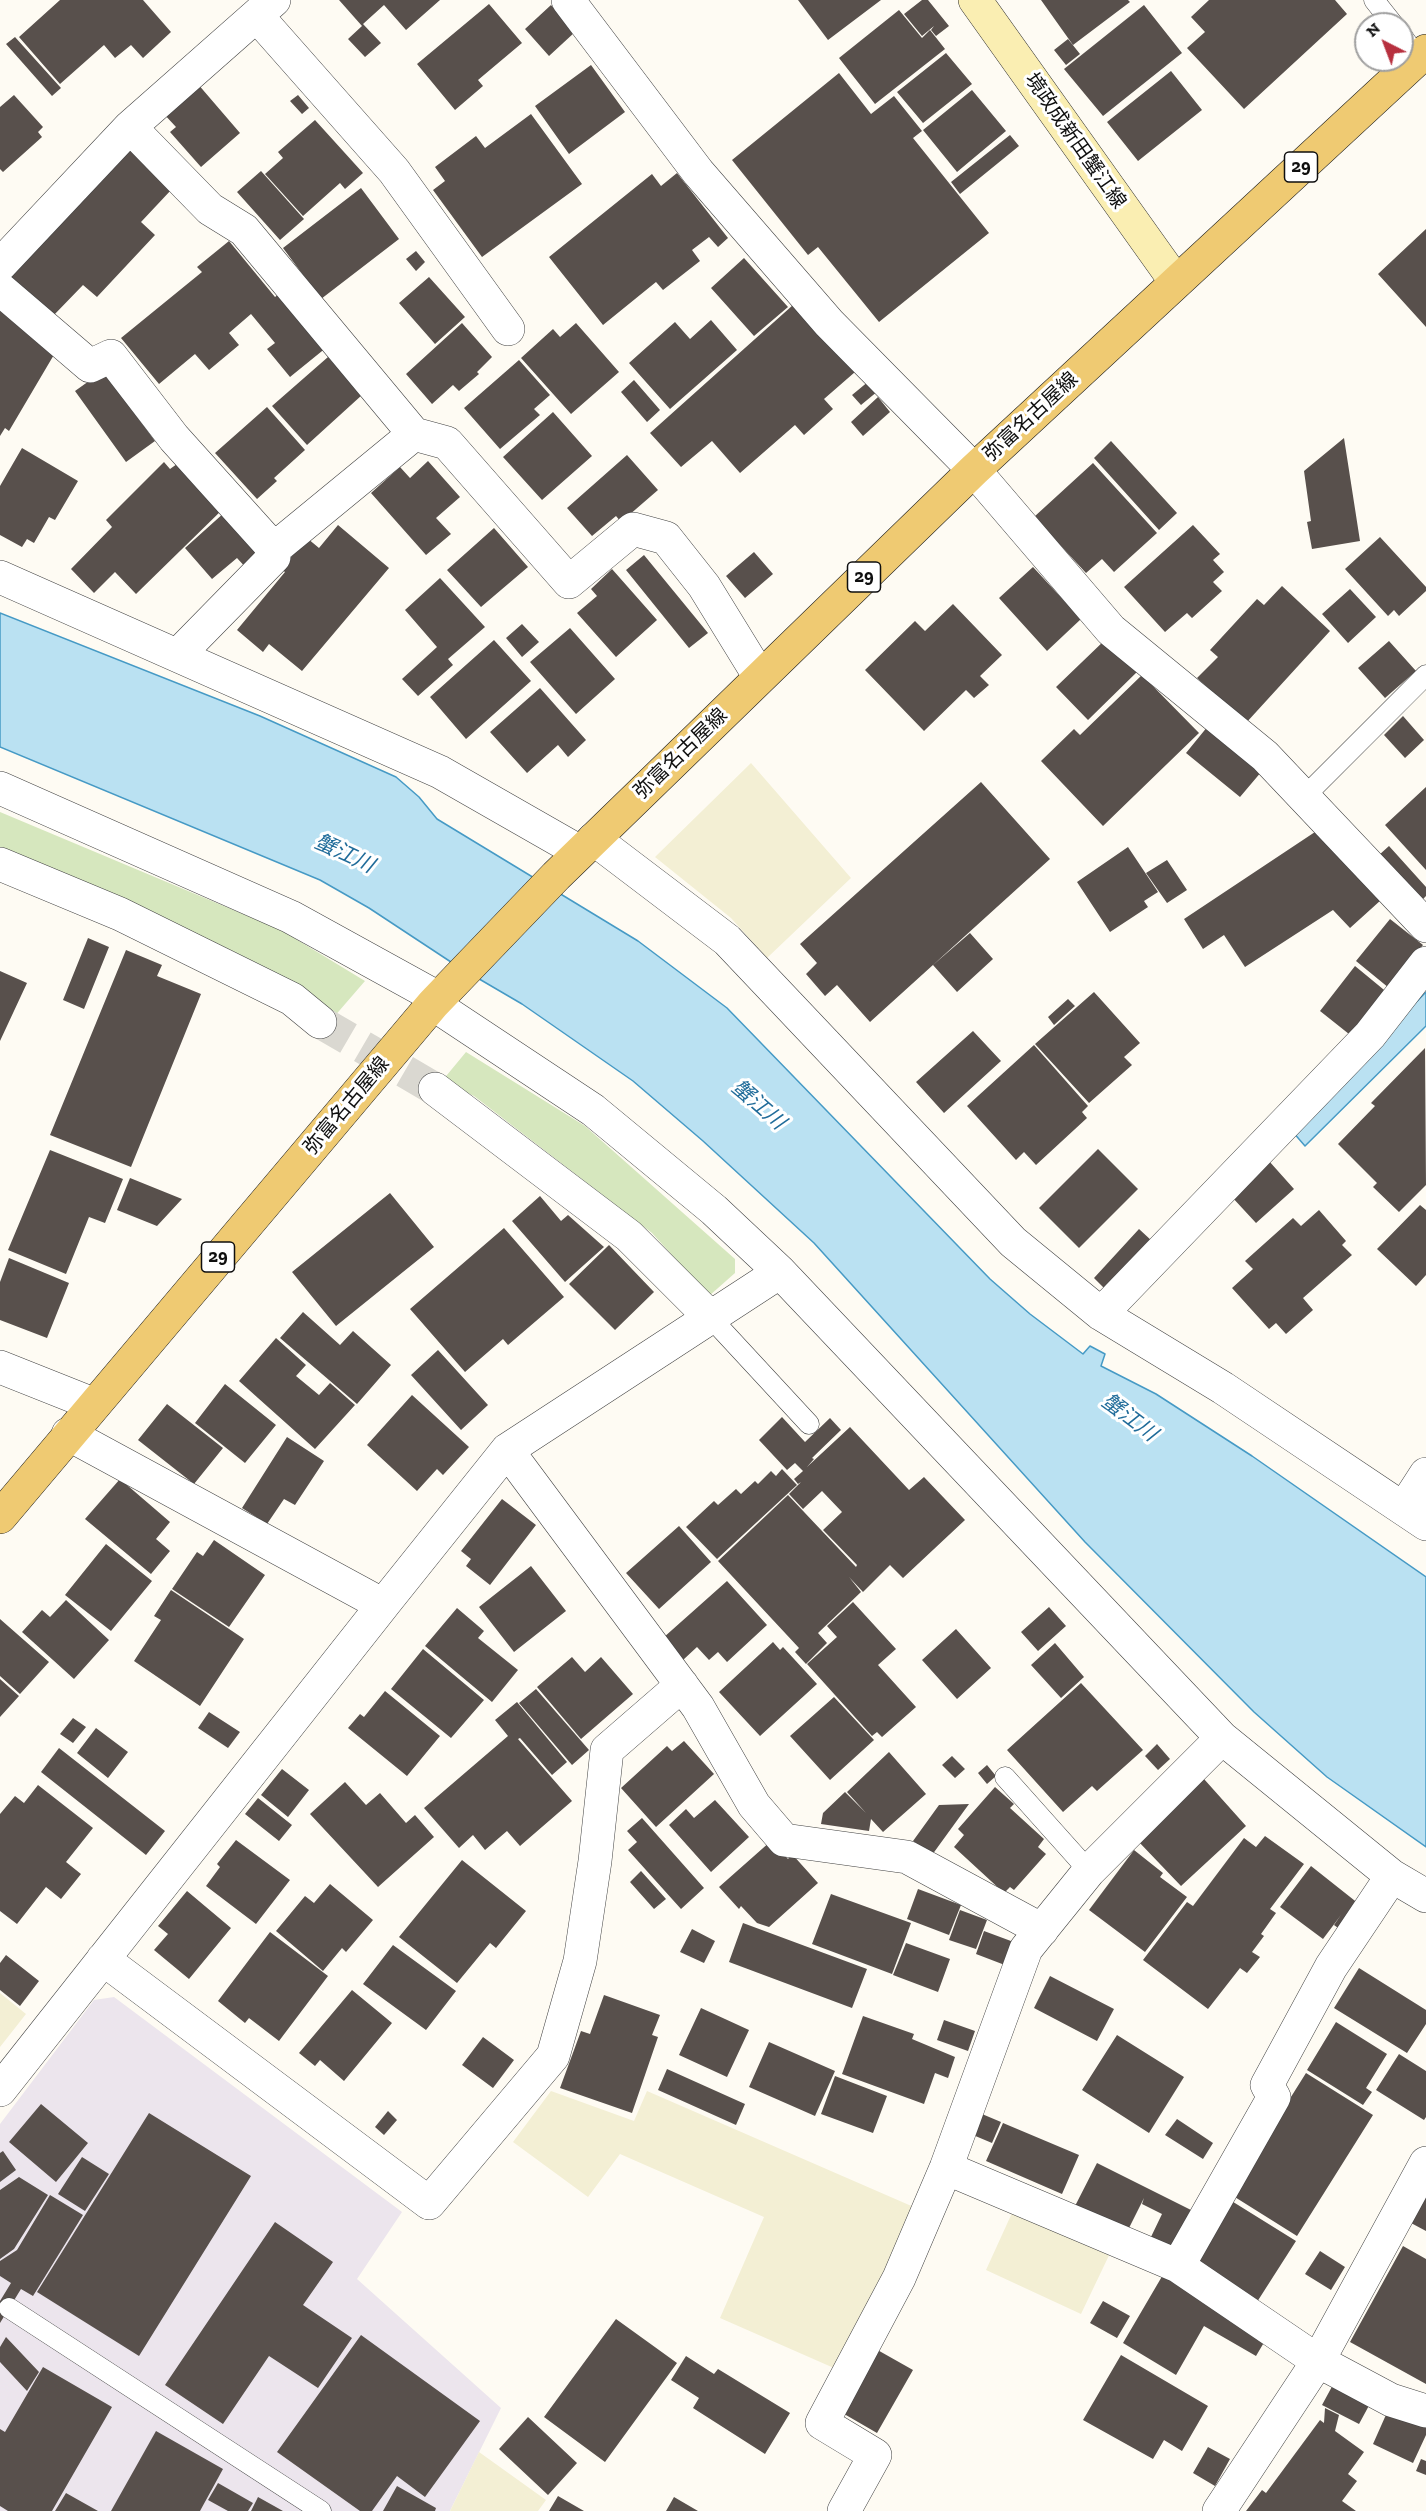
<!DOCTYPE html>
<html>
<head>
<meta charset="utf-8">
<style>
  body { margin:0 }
  #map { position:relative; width:1426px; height:2511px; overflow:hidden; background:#fefbf3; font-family:"Zilla Slab",serif }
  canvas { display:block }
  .north { position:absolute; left:1354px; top:12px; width:60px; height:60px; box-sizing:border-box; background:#fff; border:2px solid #9f9f9f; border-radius:50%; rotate:318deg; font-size:16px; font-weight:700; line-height:24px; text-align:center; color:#0f0f0f }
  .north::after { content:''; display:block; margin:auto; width:21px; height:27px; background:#b7303e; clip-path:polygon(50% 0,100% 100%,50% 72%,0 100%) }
</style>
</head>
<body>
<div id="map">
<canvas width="1426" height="2511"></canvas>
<div class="north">N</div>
</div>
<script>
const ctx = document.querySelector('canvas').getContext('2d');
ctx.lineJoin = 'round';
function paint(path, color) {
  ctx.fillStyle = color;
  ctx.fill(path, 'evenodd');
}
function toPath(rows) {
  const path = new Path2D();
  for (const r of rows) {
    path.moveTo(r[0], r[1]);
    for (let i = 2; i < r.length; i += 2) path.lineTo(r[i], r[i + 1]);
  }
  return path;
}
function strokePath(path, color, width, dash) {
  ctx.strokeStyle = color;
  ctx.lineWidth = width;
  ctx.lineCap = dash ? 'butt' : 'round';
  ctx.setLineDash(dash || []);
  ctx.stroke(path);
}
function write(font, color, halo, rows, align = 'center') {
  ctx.font = font + ' "Zilla Slab","Noto Sans JP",serif';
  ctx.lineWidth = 6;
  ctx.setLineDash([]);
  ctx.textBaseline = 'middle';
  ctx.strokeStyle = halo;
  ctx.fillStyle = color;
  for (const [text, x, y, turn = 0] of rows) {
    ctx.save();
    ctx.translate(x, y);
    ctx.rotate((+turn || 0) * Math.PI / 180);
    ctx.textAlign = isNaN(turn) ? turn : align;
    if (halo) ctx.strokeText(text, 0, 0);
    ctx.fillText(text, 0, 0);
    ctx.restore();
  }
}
paint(toPath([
  [114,1997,402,2212,357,2279,501,2408,450,2511,0,2511,0,2124,94,2000]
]), '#ece5ed');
paint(toPath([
  [751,763,851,878,767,958,731,918,655,857],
  [0,1993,26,2014,0,2047],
  [551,2091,634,2121,647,2091,916,2208,843,2372,720,2318,764,2217,620,2154,588,2197,513,2142],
  [1017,2202,1113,2247,1081,2314,986,2270],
  [479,2452,546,2500,538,2511,450,2511]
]), '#f3efd4');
paint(toPath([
  [0,812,281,930,365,981,333,1018,0,850],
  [466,1052,585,1126,735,1259,735,1273,709,1296,652,1233,474,1096,442,1081]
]), '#d6e7be');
const water = toPath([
  [0,613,260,716,396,777,419,797,437,819,638,941,727,1008,990,1279,1030,1314,1083,1354,1090,1346,1105,1354,1101,1366,1156,1394,1252,1456,1426,1577,1426,1847,1327,1777,1254,1712,1085,1542,814,1243,703,1141,633,1081,522,1004,457,966,369,908,320,880,0,747,0,613],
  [1426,992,1426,1026,1305,1146,1292,1131,1426,992]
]);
paint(water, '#bae1f2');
strokePath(water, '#469ac5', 1.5);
paint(toPath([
  [60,0,143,0,171,32,143,58,131,45,115,58,104,45,60,84,19,37],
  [339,0,440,0,406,30,384,5,363,24,381,43,365,57,348,39,362,26],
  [798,0,881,0,828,40],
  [922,0,928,0,949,26,936,36,931,30,934,26,922,36,904,14],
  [1041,0,1128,0,1130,2,1073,45],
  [1209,0,1335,0,1347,14,1244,109,1187,48,1205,32,1191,17],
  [489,4,522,43,478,80,483,86,455,110,417,64],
  [551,5,575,32,549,56,525,29],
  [1144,5,1182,53,1103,116,1064,69],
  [899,10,922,38,930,30,945,49,875,104,839,58],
  [15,37,61,88,52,96,6,44],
  [1068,39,1080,54,1066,65,1054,50],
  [946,53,972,84,923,123,897,92],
  [591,65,625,112,569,154,535,106],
  [1171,71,1202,110,1138,161,1107,122],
  [839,73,871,114,894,96,922,131,913,138,989,233,879,322,818,247,808,255,732,160],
  [197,83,240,133,201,167,170,132,176,127,163,113],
  [972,90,1006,131,957,172,923,130],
  [14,95,43,127,38,132,42,137,3,172,0,169,0,107],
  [298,95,309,108,302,114,290,101],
  [531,114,582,184,482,257,433,190,445,181,435,167,476,136,485,148],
  [315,120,363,173,345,189,340,183,303,216,265,174,283,158,278,152],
  [1010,135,1019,146,960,194,951,182],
  [130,150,172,189,141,222,155,235,97,297,83,285,53,316,11,277],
  [261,171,304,219,280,240,237,192],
  [677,173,728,238,718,247,709,237,692,250,700,261,663,290,656,282,603,325,549,257,652,174,661,186],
  [361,188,399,239,321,299,283,248],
  [1426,229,1426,327,1378,274],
  [229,241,275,297,281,292,327,347,290,377,267,349,275,343,251,314,229,333,239,345,209,370,195,354,159,384,121,338,202,272,197,267],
  [416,251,425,262,416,271,406,259],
  [744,258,788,307,754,336,711,288],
  [429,277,465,317,435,344,399,303],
  [0,304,55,353,9,431,5,428,0,436],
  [793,305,855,372,824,399,833,409,804,435,795,425,740,473,712,441,681,467,650,433],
  [711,320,737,350,670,409,629,363,675,322,690,339],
  [462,323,492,357,477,372,479,374,459,391,453,385,432,404,406,374],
  [576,323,619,372,571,414,521,358,553,329,560,337],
  [328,357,362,395,307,445,272,406],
  [519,360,550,395,534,409,540,415,500,449,464,408],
  [103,371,155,441,126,462,75,391],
  [634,380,660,410,647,422,621,392],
  [869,381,878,391,861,405,852,395],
  [878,397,890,412,863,436,851,422],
  [267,407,305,450,274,478,277,481,257,499,215,453],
  [553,412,592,456,542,500,503,457],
  [1344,438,1360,541,1312,549,1307,522,1311,521,1304,471],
  [1111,441,1177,513,1159,530,1094,458],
  [22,448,78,481,55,520,49,517,34,543,27,539,22,547,0,535,0,486],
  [627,455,658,490,621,522,616,516,592,536,567,508],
  [428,461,460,497,436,518,451,534,426,555,371,493,400,467,410,478],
  [164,462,170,469,177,464,225,507,136,594,115,572,94,593,71,569,112,527,106,520],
  [1093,463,1157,533,1114,572,1102,559,1086,573,1034,517],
  [225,512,264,556,248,570,237,558,212,579,185,548],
  [338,525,389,568,302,671,269,644,263,652,237,630,285,572,281,569,307,538,319,548],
  [1193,525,1220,554,1213,560,1224,572,1213,582,1222,591,1192,618,1187,613,1165,632,1124,587],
  [494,528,528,567,481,607,447,570],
  [1380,537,1426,587,1426,591,1399,616,1394,610,1388,616,1345,569],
  [754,552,773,574,745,598,726,576],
  [644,555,708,633,689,648,626,570],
  [1033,567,1081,619,1047,651,999,598],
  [612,569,657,620,616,657,577,613,597,596,591,589],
  [440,578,485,627,448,659,453,665,418,696,402,679,437,647,405,610],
  [1282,586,1330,631,1246,723,1197,678,1218,657,1210,650,1257,599,1264,605],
  [1350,589,1376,617,1348,643,1322,614],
  [953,604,1002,655,980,676,989,685,974,698,966,690,924,731,865,670,915,621,925,631],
  [522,624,539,642,522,657,506,638],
  [570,628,615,679,576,714,530,662],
  [1107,638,1139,670,1088,720,1056,687],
  [494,640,531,681,466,739,430,697],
  [1389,641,1416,671,1385,698,1358,668],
  [1142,675,1199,733,1103,826,1041,761,1074,729,1080,735],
  [540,688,586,740,568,757,558,745,527,773,490,732],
  [1403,716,1424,740,1405,758,1384,735],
  [1208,726,1262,771,1240,797,1186,753],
  [981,782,1050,859,870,1022,837,985,825,996,806,974,817,963,800,944],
  [1426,787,1426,870,1385,825],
  [1318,830,1381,900,1350,928,1333,910,1245,967,1224,935,1203,949,1184,919],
  [1389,846,1426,887,1426,896,1421,901,1379,855],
  [1128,847,1158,892,1144,901,1148,907,1110,932,1077,882],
  [1167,860,1187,890,1167,903,1146,873],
  [1390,919,1423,945,1389,988,1356,961],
  [970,933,993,959,957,992,933,965],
  [88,938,109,947,84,1009,63,1000],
  [126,950,162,965,157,976,201,994,131,1167,50,1135],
  [1355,966,1389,994,1354,1038,1320,1011],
  [0,971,27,983,0,1041],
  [1094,992,1140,1043,1124,1057,1132,1065,1089,1103,1035,1044],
  [1068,999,1075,1006,1054,1025,1048,1017],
  [973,1031,1001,1061,944,1113,916,1082],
  [1034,1045,1088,1106,1082,1112,1087,1118,1036,1165,1024,1152,1016,1160,967,1106],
  [1425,1048,1426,1185,1399,1212,1373,1187,1377,1183,1338,1144,1375,1106,1371,1103],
  [1098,1149,1138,1189,1079,1248,1039,1208],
  [50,1150,123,1179,105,1223,89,1217,66,1274,8,1250],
  [1269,1161,1294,1189,1256,1223,1231,1196],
  [130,1178,182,1199,157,1226,117,1210],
  [390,1193,434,1247,336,1326,292,1272],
  [540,1196,561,1221,568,1215,604,1247,565,1282,512,1221],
  [1420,1205,1426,1210,1426,1275,1416,1286,1377,1249],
  [1319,1210,1346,1241,1342,1245,1352,1255,1303,1298,1313,1310,1286,1334,1276,1323,1269,1329,1232,1288,1253,1269,1245,1261,1293,1218,1301,1226],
  [504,1228,564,1297,508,1345,503,1339,465,1372,410,1309],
  [1139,1229,1152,1241,1106,1290,1094,1278],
  [609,1245,654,1292,615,1330,569,1284],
  [9,1258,69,1283,47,1338,0,1320,0,1282],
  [303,1312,340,1345,353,1331,391,1365,357,1404,280,1338],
  [276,1338,306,1365,296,1376,319,1395,330,1383,355,1405,315,1449,239,1381],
  [438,1350,488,1405,461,1430,411,1375],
  [225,1384,276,1425,245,1463,195,1423],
  [412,1395,469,1447,443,1475,437,1469,417,1491,367,1445],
  [167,1404,223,1448,194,1484,138,1440],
  [782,1417,805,1442,830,1418,841,1430,812,1458,814,1459,807,1467,850,1427,909,1490,924,1477,965,1520,903,1578,890,1565,863,1592,849,1577,861,1592,818,1633,827,1643,806,1664,795,1652,799,1648,718,1561,788,1495,856,1567,857,1565,823,1530,842,1512,822,1491,803,1509,789,1494,801,1482,798,1484,794,1479,803,1471,795,1463,787,1470,759,1440],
  [287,1437,324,1461,295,1505,284,1499,267,1524,242,1508],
  [782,1469,797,1485,717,1559,686,1527,714,1501,718,1505,736,1489,741,1494,755,1481,758,1484,771,1471,776,1476],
  [120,1479,170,1522,156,1539,170,1551,151,1574,85,1519],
  [502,1499,536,1525,490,1585,466,1566,471,1559,461,1551],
  [679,1526,711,1562,659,1609,626,1573],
  [214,1540,265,1575,229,1627,172,1589,197,1552,203,1556],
  [106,1544,152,1581,111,1631,65,1595],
  [531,1566,566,1611,514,1652,479,1607],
  [727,1581,767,1625,727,1662,718,1652,709,1660,697,1647,683,1660,663,1638],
  [171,1590,244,1639,200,1706,134,1661,161,1620,154,1616],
  [66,1600,109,1640,74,1679,22,1632,42,1610,50,1617],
  [853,1602,896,1649,878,1665,916,1707,882,1737,877,1732,872,1736,807,1664,837,1637,827,1626],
  [1049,1607,1066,1626,1038,1651,1021,1632],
  [457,1608,484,1631,478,1638,518,1670,492,1702,425,1646],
  [0,1619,49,1662,20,1694,0,1676],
  [956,1629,991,1668,957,1699,922,1660],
  [773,1642,780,1650,783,1647,817,1684,760,1736,719,1692],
  [1055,1643,1084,1677,1061,1698,1031,1665],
  [423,1649,484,1700,451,1738,391,1689],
  [572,1657,585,1672,601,1657,633,1694,581,1739,537,1687],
  [0,1679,19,1696,0,1717],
  [1081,1683,1143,1750,1097,1791,1092,1786,1063,1812,1007,1750],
  [536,1689,589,1750,572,1765,519,1703],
  [385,1691,440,1736,407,1776,348,1728,360,1714,364,1717],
  [834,1697,874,1740,830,1780,790,1736],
  [517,1702,567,1762,552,1775,520,1738,518,1739,572,1801,520,1846,507,1831,485,1850,473,1835,459,1848,424,1808,508,1736,495,1720],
  [209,1712,240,1732,228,1748,198,1728],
  [73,1718,86,1727,73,1743,60,1734],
  [96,1728,128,1752,108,1778,77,1753],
  [684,1741,714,1774,656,1827,621,1788,667,1746,672,1751],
  [1157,1744,1170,1759,1158,1770,1145,1756],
  [59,1748,165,1831,146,1855,41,1772],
  [889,1752,926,1794,883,1832,871,1819,869,1831,821,1824,823,1813,845,1792,866,1813,847,1792],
  [952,1756,965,1769,955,1778,942,1765],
  [987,1765,996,1776,987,1784,978,1773],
  [282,1769,309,1790,288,1817,261,1795],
  [1204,1779,1246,1826,1181,1886,1138,1841],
  [345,1782,366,1805,380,1793,406,1823,415,1815,434,1837,378,1887,310,1814],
  [38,1785,93,1828,66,1862,81,1874,61,1899,46,1887,17,1924,0,1911,0,1814,15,1796,24,1803],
  [995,1787,1014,1804,1010,1808,1044,1839,1038,1847,1046,1854,1014,1890,1010,1887,1004,1893,954,1847,964,1835,958,1829],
  [258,1798,292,1825,279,1841,245,1814],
  [715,1800,749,1837,711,1872,669,1825,686,1809,694,1818],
  [969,1804,932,1855,913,1841,939,1805],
  [642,1818,704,1888,681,1909,628,1850,637,1842,627,1831],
  [1265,1836,1304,1864,1270,1909,1276,1913,1261,1934,1264,1936,1252,1952,1260,1957,1247,1973,1240,1968,1208,2009,1143,1960,1187,1902,1193,1906,1244,1838,1256,1847],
  [236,1840,290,1880,256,1924,206,1886,220,1867,217,1864],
  [771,1841,788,1859,792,1854,818,1883,769,1927,757,1923,741,1906,739,1909,719,1887],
  [1134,1850,1163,1873,1160,1877,1187,1897,1145,1952,1089,1910],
  [462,1860,526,1911,496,1948,490,1943,457,1983,399,1937],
  [1311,1866,1364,1908,1345,1933,1334,1925,1341,1915,1323,1939,1280,1907],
  [641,1871,666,1899,654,1909,630,1882],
  [330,1884,373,1920,346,1952,342,1948,323,1971,276,1931,305,1896,314,1903],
  [918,1889,961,1905,949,1935,907,1919],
  [187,1891,231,1928,189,1979,154,1950,168,1934,158,1926],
  [831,1894,911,1923,892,1974,812,1944],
  [960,1910,987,1920,976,1949,949,1940],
  [743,1923,867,1969,852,2008,729,1962],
  [692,1929,715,1941,704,1963,680,1952],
  [984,1931,1019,1944,1010,1967,976,1954],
  [270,1932,328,1976,279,2041,249,2018,245,2023,218,2001],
  [906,1943,950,1959,938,1992,893,1975],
  [393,1945,456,1991,426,2030,363,1984],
  [6,1955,39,1981,20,2006,0,1990,0,1963],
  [1359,1968,1426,2010,1426,2024,1407,2053,1334,2008],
  [1050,1976,1114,2009,1097,2041,1034,2008],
  [352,1990,392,2023,344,2081,320,2060,315,2066,299,2053],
  [604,1995,660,2015,652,2035,658,2037,632,2113,560,2088,581,2031,590,2034],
  [701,2008,749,2030,727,2077,679,2055],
  [863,2016,914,2034,912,2039,955,2057,948,2078,935,2073,924,2104,842,2074],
  [944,2020,975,2031,968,2051,937,2040],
  [1336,2022,1387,2054,1366,2088,1372,2092,1363,2105,1307,2070],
  [1117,2035,1184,2077,1149,2133,1082,2090],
  [483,2037,514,2060,493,2088,462,2065],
  [769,2042,835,2071,815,2116,749,2087],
  [1399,2054,1426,2071,1426,2117,1424,2120,1376,2090],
  [667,2069,745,2104,736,2125,658,2090],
  [1306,2073,1373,2115,1297,2236,1230,2194],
  [835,2076,887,2096,873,2133,821,2114],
  [41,2104,88,2143,56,2182,9,2142],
  [388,2111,397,2120,384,2135,375,2127],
  [149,2113,251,2176,139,2356,37,2292],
  [982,2114,1001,2122,992,2143,973,2135],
  [1177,2119,1213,2143,1203,2159,1165,2135],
  [1003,2123,1079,2155,1062,2194,986,2161],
  [3,2151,16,2170,0,2182,0,2153],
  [82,2157,109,2174,85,2211,58,2194],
  [1097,2163,1199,2214,1179,2254,1150,2239,1162,2214,1142,2204,1144,2198,1126,2234,1074,2208],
  [19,2177,48,2195,14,2249,0,2259,0,2190],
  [50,2195,83,2215,33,2296,21,2289,0,2323,0,2301,11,2283,0,2276,0,2261,17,2250],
  [1426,2195,1426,2231,1411,2223],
  [1230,2200,1296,2241,1257,2302,1192,2260],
  [275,2222,333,2262,303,2305,352,2338,318,2388,269,2356,223,2424,165,2385],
  [1403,2246,1426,2259,1426,2384,1350,2342],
  [1320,2251,1345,2267,1331,2290,1305,2274],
  [1164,2273,1269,2334,1256,2356,1204,2326,1176,2375,1123,2343],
  [1103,2301,1130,2316,1117,2338,1090,2323],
  [616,2319,677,2363,605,2462,544,2417],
  [361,2335,480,2421,425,2497,397,2476,372,2511,360,2511,277,2452],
  [6,2337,39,2372,27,2391,0,2362,0,2347],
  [874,2348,913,2370,877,2433,839,2411],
  [1121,2355,1208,2406,1182,2451,1164,2440,1153,2459,1083,2420],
  [686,2356,714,2374,718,2369,790,2413,765,2454,693,2408,699,2398,671,2380],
  [43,2367,112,2407,52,2511,8,2511,0,2506,0,2429,5,2432],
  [1335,2381,1372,2400,1359,2424,1322,2405],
  [1325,2408,1339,2415,1335,2431,1364,2452,1348,2474,1357,2481,1342,2501,1356,2511,1246,2511,1262,2490,1266,2493,1320,2420,1324,2423],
  [1389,2408,1426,2426,1426,2435,1413,2463,1373,2444],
  [528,2417,577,2463,548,2495,499,2449],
  [156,2431,223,2469,200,2511,111,2511],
  [1208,2447,1230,2459,1215,2486,1193,2473],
  [1421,2459,1426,2461,1426,2475,1416,2471],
  [218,2483,253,2503,248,2511,228,2511,208,2500],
  [397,2486,436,2508,435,2511,383,2511],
  [66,2493,98,2511,55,2511],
  [558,2496,584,2511,549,2511],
  [258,2497,283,2511,251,2511],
  [674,2497,698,2511,666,2511]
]), '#58504c');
strokePath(toPath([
  [320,1022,435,1089]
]), '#dad8d1', 33, [33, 16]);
const service = toPath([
  [1374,0,1393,24],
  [1402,36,1418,58],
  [1305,796,1426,675],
  [710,1317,809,1424],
  [1005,1777,1089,1871],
  [9,2308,321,2511]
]);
const minor = toPath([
  [568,0,698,172,829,323,974,470,1111,630,1265,756,1426,926],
  [257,16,394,171,508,329],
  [130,127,210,209,244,230,414,434,447,443,569,582,633,529,666,538,704,586,760,677],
  [0,265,130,127,274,0],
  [0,289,90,366,111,356,174,438,274,549],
  [0,577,440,772,580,852],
  [179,654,274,557,274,549,414,434],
  [0,788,291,917,438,998],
  [594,839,727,940,1013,1242,1101,1314,1223,1388,1426,1524],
  [0,864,120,914,292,999,320,1022],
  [433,1004,593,1110,714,1210,780,1272,1222,1738,1392,1876,1426,1896],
  [435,1089,629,1236,710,1317],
  [1101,1314,1370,1035,1426,963],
  [0,1367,93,1404],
  [68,1434,383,1605,507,1450,698,1707,754,1805,784,1840,907,1857,1042,1930],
  [507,1450,780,1272],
  [1404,1508,1426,1474],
  [103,1959,429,2203,553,2056,580,1961,595,1861,607,1750,682,1685],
  [0,2090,383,1605],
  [946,2168,1178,2266,1318,2361,1391,2400,1426,2411],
  [1178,2266,1274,2097,1267,2085,1331,1967,1392,1876],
  [844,2511,875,2455,822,2423,899,2278,946,2168,1026,1949,1089,1871,1222,1738],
  [1219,2511,1318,2361,1426,2163]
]);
const secondary = toPath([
  [975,0,1176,282]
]);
const primary = toPath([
  [0,1517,433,1004,556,876,974,470,1426,51]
]);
strokePath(service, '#424242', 21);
strokePath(minor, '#424242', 34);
strokePath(secondary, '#313131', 34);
strokePath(primary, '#202020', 34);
strokePath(service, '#fff', 20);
strokePath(minor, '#fff', 33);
strokePath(secondary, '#faeeb2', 33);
strokePath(primary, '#efca72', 33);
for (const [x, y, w] of [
  [1301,167,33],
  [864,577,33],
  [218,1257,33]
]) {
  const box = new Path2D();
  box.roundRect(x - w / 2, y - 15, w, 30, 4.5);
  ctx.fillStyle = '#fff';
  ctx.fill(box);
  strokePath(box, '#0f0f0f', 1.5);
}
write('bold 18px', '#0f0f0f', null, [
  ["29",1301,167],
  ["29",864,577],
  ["29",218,1257]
]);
write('20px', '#0f0f0f', '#fff', [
  ["境政成新田蟹江線",1075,141,55],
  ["弥富名古屋線",1031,417,-43],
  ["弥富名古屋線",681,754,-44],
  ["弥富名古屋線",347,1106,-50]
]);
write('italic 21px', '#206c9a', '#fff', [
  ["蟹江川",344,854,25],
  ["蟹江川",758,1105,41],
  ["蟹江川",1129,1418,37]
]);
</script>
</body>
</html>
